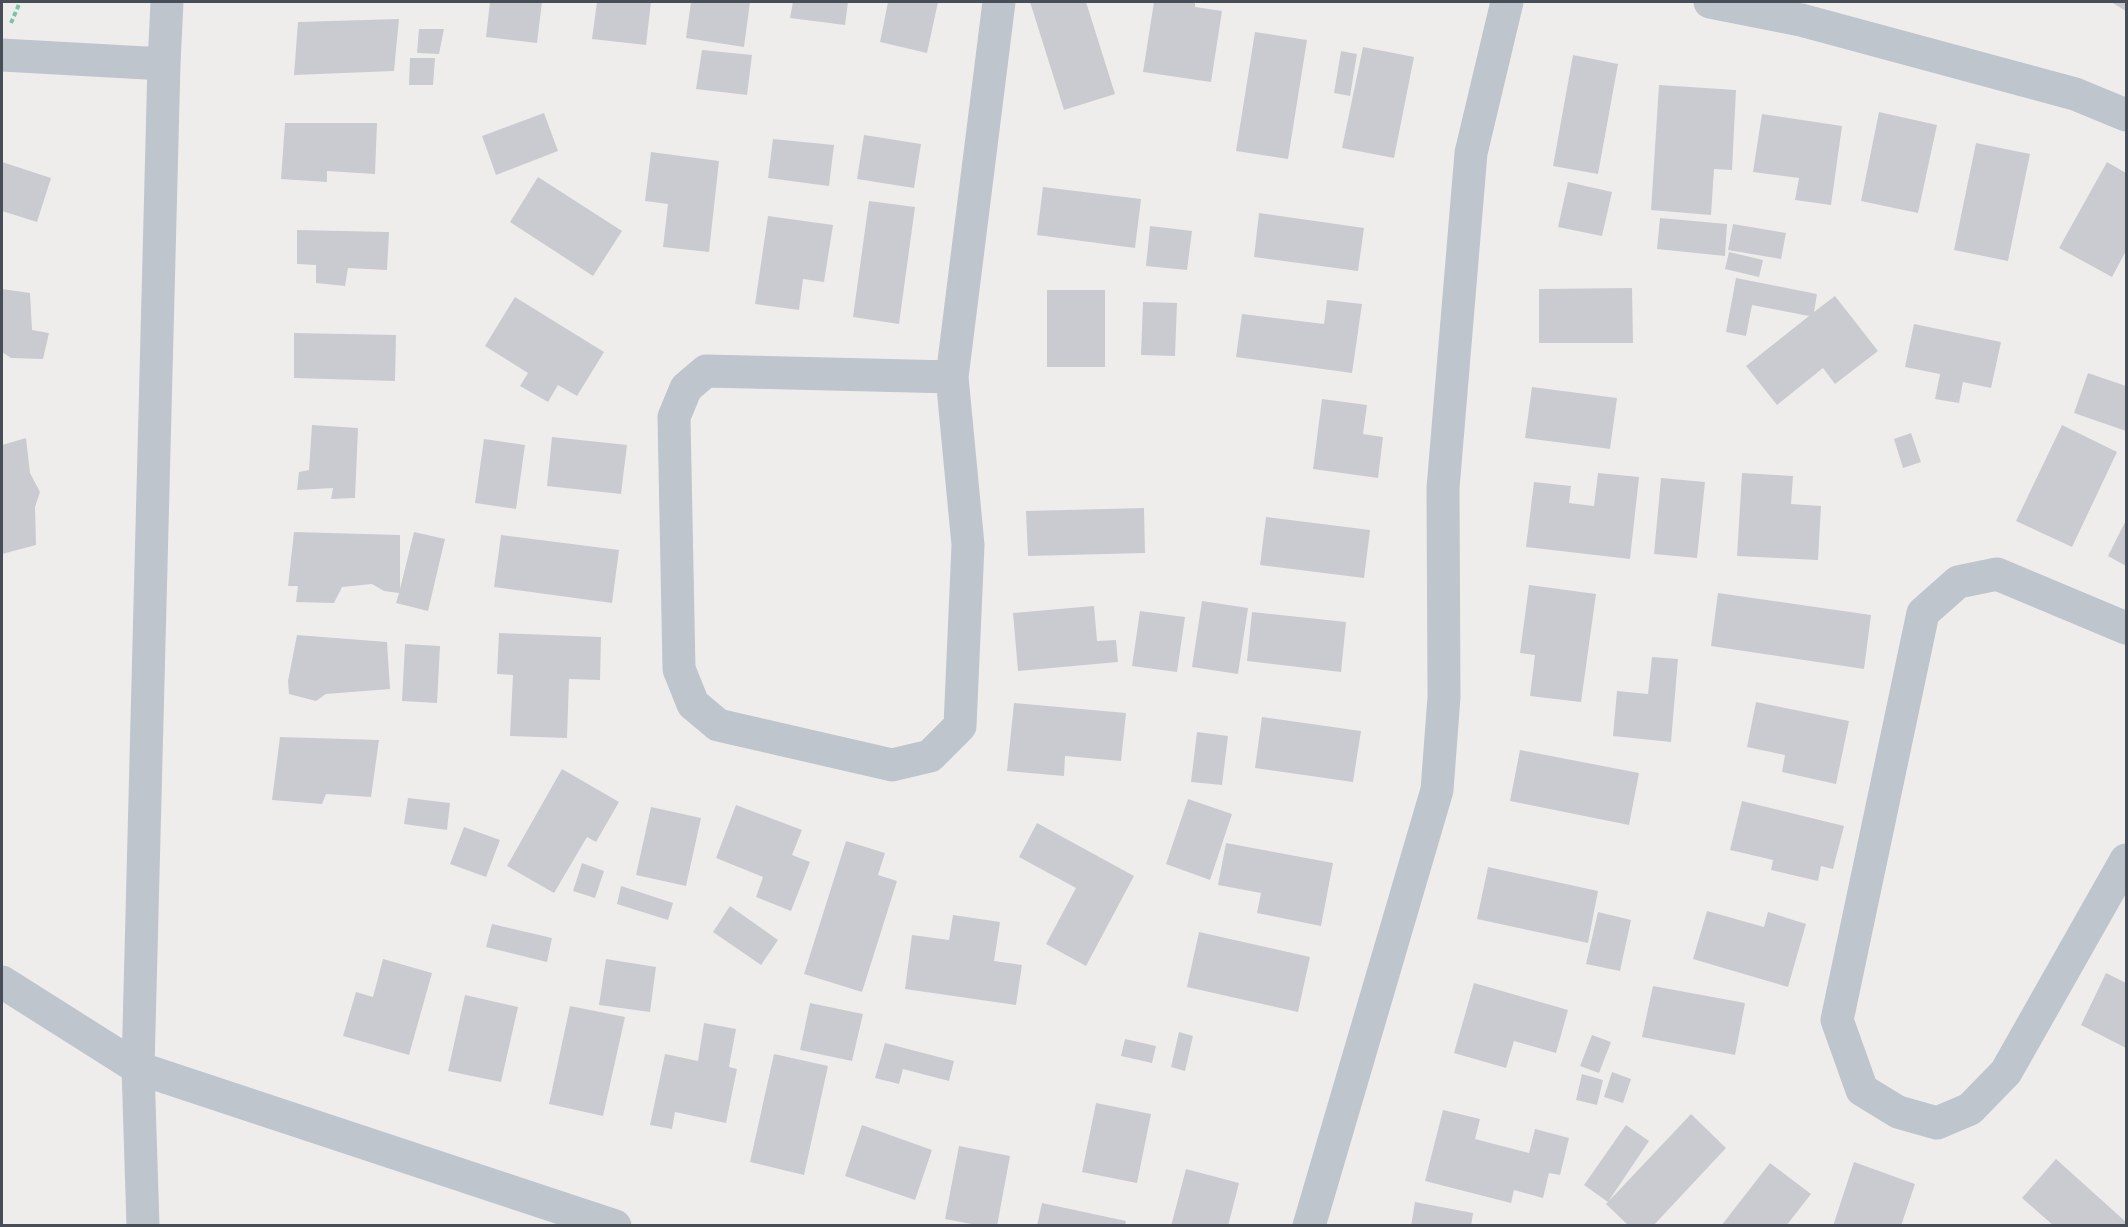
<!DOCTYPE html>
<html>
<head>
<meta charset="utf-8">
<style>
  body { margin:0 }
  #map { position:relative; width:2128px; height:1227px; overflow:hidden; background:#efedec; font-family:Quicksand,sans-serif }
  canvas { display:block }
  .frame { position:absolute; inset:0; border:3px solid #474e58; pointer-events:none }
</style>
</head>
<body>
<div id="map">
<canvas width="2128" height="1227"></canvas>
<div class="frame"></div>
</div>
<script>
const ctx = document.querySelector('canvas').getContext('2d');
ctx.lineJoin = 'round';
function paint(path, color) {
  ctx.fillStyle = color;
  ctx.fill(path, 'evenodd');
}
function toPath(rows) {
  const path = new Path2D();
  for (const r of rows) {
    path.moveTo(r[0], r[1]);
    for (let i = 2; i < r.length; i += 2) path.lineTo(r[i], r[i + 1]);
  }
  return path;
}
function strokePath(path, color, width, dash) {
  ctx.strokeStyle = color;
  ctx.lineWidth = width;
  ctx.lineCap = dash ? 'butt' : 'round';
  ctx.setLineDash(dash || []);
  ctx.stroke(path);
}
paint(toPath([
  [490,2,542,2,537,43,486,37],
  [597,2,651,2,646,45,592,39],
  [691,2,750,2,744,47,686,38],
  [793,2,848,2,845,25,790,18],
  [888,2,938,2,927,53,880,42],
  [1030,2,1086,2,1115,94,1064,110],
  [1154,2,1195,2,1195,7,1222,11,1211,82,1143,72],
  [2111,2,2126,2,2126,11],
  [399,19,394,71,294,75,298,22],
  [419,29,444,29,439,54,417,53],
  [1255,32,1307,40,1288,159,1236,151],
  [1363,47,1414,57,1394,158,1342,148],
  [702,50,752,55,747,95,696,89],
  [1341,51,1357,54,1350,96,1334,93],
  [1573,55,1618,64,1598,174,1553,166],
  [410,58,435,58,433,85,409,85],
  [1659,85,1736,90,1732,170,1714,169,1711,215,1651,210],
  [1879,112,1937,125,1918,213,1861,201],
  [544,113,558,151,496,175,482,136],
  [1762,114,1842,126,1831,205,1795,200,1799,178,1753,172],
  [285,123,377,123,375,174,327,171,327,182,281,179],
  [864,135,921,144,914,188,857,179],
  [773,139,834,145,829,186,768,178],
  [1976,143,2030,154,2008,261,1954,250],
  [651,152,719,161,709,252,663,247,668,204,645,201],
  [2,162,51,178,37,222,2,211],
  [2107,162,2126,173,2126,251,2112,277,2059,248],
  [538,177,622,231,593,276,510,222],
  [1568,182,1612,192,1602,236,1558,227],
  [1043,187,1141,199,1135,248,1037,235],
  [869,201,915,207,899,324,853,317],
  [1259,213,1364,228,1358,271,1254,257],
  [768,216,833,225,824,282,803,279,799,310,755,304],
  [1660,218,1727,224,1725,256,1657,249],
  [1733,224,1786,233,1781,259,1728,250],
  [1150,226,1192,231,1187,270,1146,266],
  [297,230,389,232,387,270,348,268,345,286,316,283,316,265,297,264],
  [1729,252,1763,260,1759,277,1725,269],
  [1736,278,1817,294,1814,312,1835,296,1878,351,1835,384,1823,368,1777,405,1746,366,1809,316,1752,305,1746,336,1726,332],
  [1632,288,1633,343,1539,343,1539,289],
  [2,289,30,293,32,330,49,333,43,359,11,358,2,352],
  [1047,290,1105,290,1105,367,1047,367],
  [515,297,604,352,577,396,558,385,548,402,520,386,528,373,485,346],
  [1327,300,1362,304,1352,373,1236,357,1242,314,1324,324],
  [1143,302,1177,303,1175,356,1141,355],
  [1914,324,2001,342,1991,388,1963,382,1959,403,1935,399,1940,374,1905,367],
  [294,333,396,335,395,381,294,378],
  [2088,373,2126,386,2126,431,2074,413],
  [1532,387,1617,398,1610,449,1525,438],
  [1322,399,1367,405,1363,434,1383,437,1378,478,1313,469],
  [312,425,358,428,355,498,331,499,333,488,297,490,299,472,309,470],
  [2062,425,2117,452,2072,547,2016,521],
  [1911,433,1921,462,1903,468,1894,439],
  [552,437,627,445,621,494,547,486],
  [26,438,30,473,40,492,35,507,36,545,2,554,2,445],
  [484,439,525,445,516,509,475,503],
  [1598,473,1639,477,1630,559,1526,547,1534,482,1571,486,1569,503,1594,506],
  [1742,473,1793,476,1791,504,1821,506,1818,560,1737,556],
  [1661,478,1705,482,1697,558,1654,554],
  [1144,508,1145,553,1028,556,1026,511],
  [1266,517,1370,530,1364,578,1260,565],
  [2126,520,2126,566,2108,556],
  [294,532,400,535,400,589,414,532,445,539,428,611,396,603,399,593,384,591,372,584,342,587,334,603,296,602,298,586,288,586],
  [501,535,619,550,612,603,494,587],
  [1529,585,1596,594,1581,702,1530,696,1535,655,1520,653],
  [1718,593,1871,615,1864,669,1711,646],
  [1202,601,1248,608,1238,674,1192,667],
  [1094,606,1097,641,1116,640,1118,662,1018,671,1013,613],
  [1140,611,1185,617,1177,672,1132,666],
  [1252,612,1346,622,1341,672,1247,661],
  [499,633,601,637,600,680,569,679,567,738,510,736,513,675,497,674],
  [297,635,387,642,390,689,326,694,316,701,289,694,288,681],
  [405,644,440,646,437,703,402,701],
  [1652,657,1678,659,1671,742,1613,736,1617,691,1648,694],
  [1756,702,1849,721,1836,784,1782,772,1785,755,1747,747],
  [1014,703,1126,713,1121,761,1065,756,1064,776,1007,771],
  [1262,717,1361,731,1353,782,1255,768],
  [1197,732,1228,736,1222,785,1191,782],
  [280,737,379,740,371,797,326,794,322,804,272,800],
  [1520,750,1639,773,1629,825,1510,801],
  [562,769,619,802,596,842,587,837,554,893,507,866],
  [408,798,450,803,447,830,404,824],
  [1188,799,1232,814,1210,880,1166,864],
  [1742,801,1844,826,1833,869,1821,866,1818,881,1771,870,1773,860,1730,850],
  [736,805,802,830,792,855,810,862,791,911,756,897,763,877,716,858],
  [651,807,701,818,686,886,636,875],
  [1037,823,1134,876,1086,966,1046,944,1076,888,1019,857],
  [464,827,500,840,486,877,450,864],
  [846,841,885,853,878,875,897,881,862,992,804,974],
  [1226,843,1333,863,1321,926,1257,913,1261,893,1218,885],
  [582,863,604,871,595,898,573,891],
  [1488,867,1598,891,1588,943,1477,919],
  [621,886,673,903,668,920,617,904],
  [730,906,778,940,761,965,713,932],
  [1707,911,1764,927,1768,912,1806,924,1788,987,1693,959],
  [1598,912,1631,920,1620,971,1586,964],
  [953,915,1000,922,994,961,1022,965,1016,1005,905,989,912,935,949,940],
  [492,924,552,938,547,962,486,947],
  [1199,932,1310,957,1298,1012,1187,987],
  [383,959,432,973,409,1055,343,1036,356,992,373,997],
  [606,959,656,967,650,1012,599,1005],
  [2106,973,2126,983,2126,1048,2081,1025],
  [1474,983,1568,1010,1556,1053,1514,1041,1506,1068,1454,1053],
  [1653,986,1745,1003,1735,1055,1642,1037],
  [465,995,518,1007,501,1082,448,1071],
  [810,1003,863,1014,852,1061,800,1050],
  [570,1006,625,1017,603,1116,549,1104],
  [704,1023,736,1029,729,1067,737,1069,726,1123,675,1112,672,1129,650,1125,665,1054,698,1061],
  [1179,1032,1193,1036,1185,1071,1171,1067],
  [1592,1035,1611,1042,1599,1073,1580,1066],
  [1125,1039,1156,1046,1152,1063,1121,1056],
  [885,1043,954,1061,949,1081,903,1069,899,1084,875,1078],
  [774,1054,828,1066,804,1175,750,1162],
  [1612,1072,1631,1079,1623,1103,1604,1097],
  [1582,1074,1603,1080,1597,1105,1576,1100],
  [1096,1103,1151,1114,1137,1183,1082,1172],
  [1443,1110,1480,1119,1475,1139,1529,1153,1535,1129,1569,1138,1560,1175,1549,1173,1543,1198,1514,1190,1511,1203,1425,1181],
  [1691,1114,1726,1148,1653,1226,1629,1226,1606,1204],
  [862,1125,932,1150,915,1200,845,1176],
  [1626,1125,1649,1141,1608,1202,1584,1185],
  [959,1146,1010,1156,997,1226,982,1226,945,1219],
  [2056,1159,2126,1222,2126,1226,2054,1226,2022,1198],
  [1854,1162,1915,1184,1901,1226,1833,1226],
  [1770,1163,1811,1194,1786,1226,1721,1226],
  [1186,1169,1239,1183,1228,1226,1171,1226],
  [1415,1202,1473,1213,1471,1226,1411,1226],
  [1042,1203,1126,1221,1125,1226,1037,1226]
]), '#cacbd1');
strokePath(toPath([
  [11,23,20,2]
]), '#79c4a6', 4, [4.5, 3]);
strokePath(toPath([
  [1710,2,1801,20,2075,94,2126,115],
  [2,55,164,64],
  [952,377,706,371,686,388,674,417,679,669,693,704,718,725,892,765,930,756,960,726,968,545,952,377,999,2],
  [2126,628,1997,574,1958,582,1923,613,1837,1020,1862,1090,1898,1112,1937,1123,1970,1109,2006,1072,2126,860],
  [2,982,138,1068,615,1226],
  [143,1226,138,1068,164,64,167,2],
  [1309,1226,1437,790,1444,697,1443,488,1471,153,1507,2]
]), '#bfc5cd', 33);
</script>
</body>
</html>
